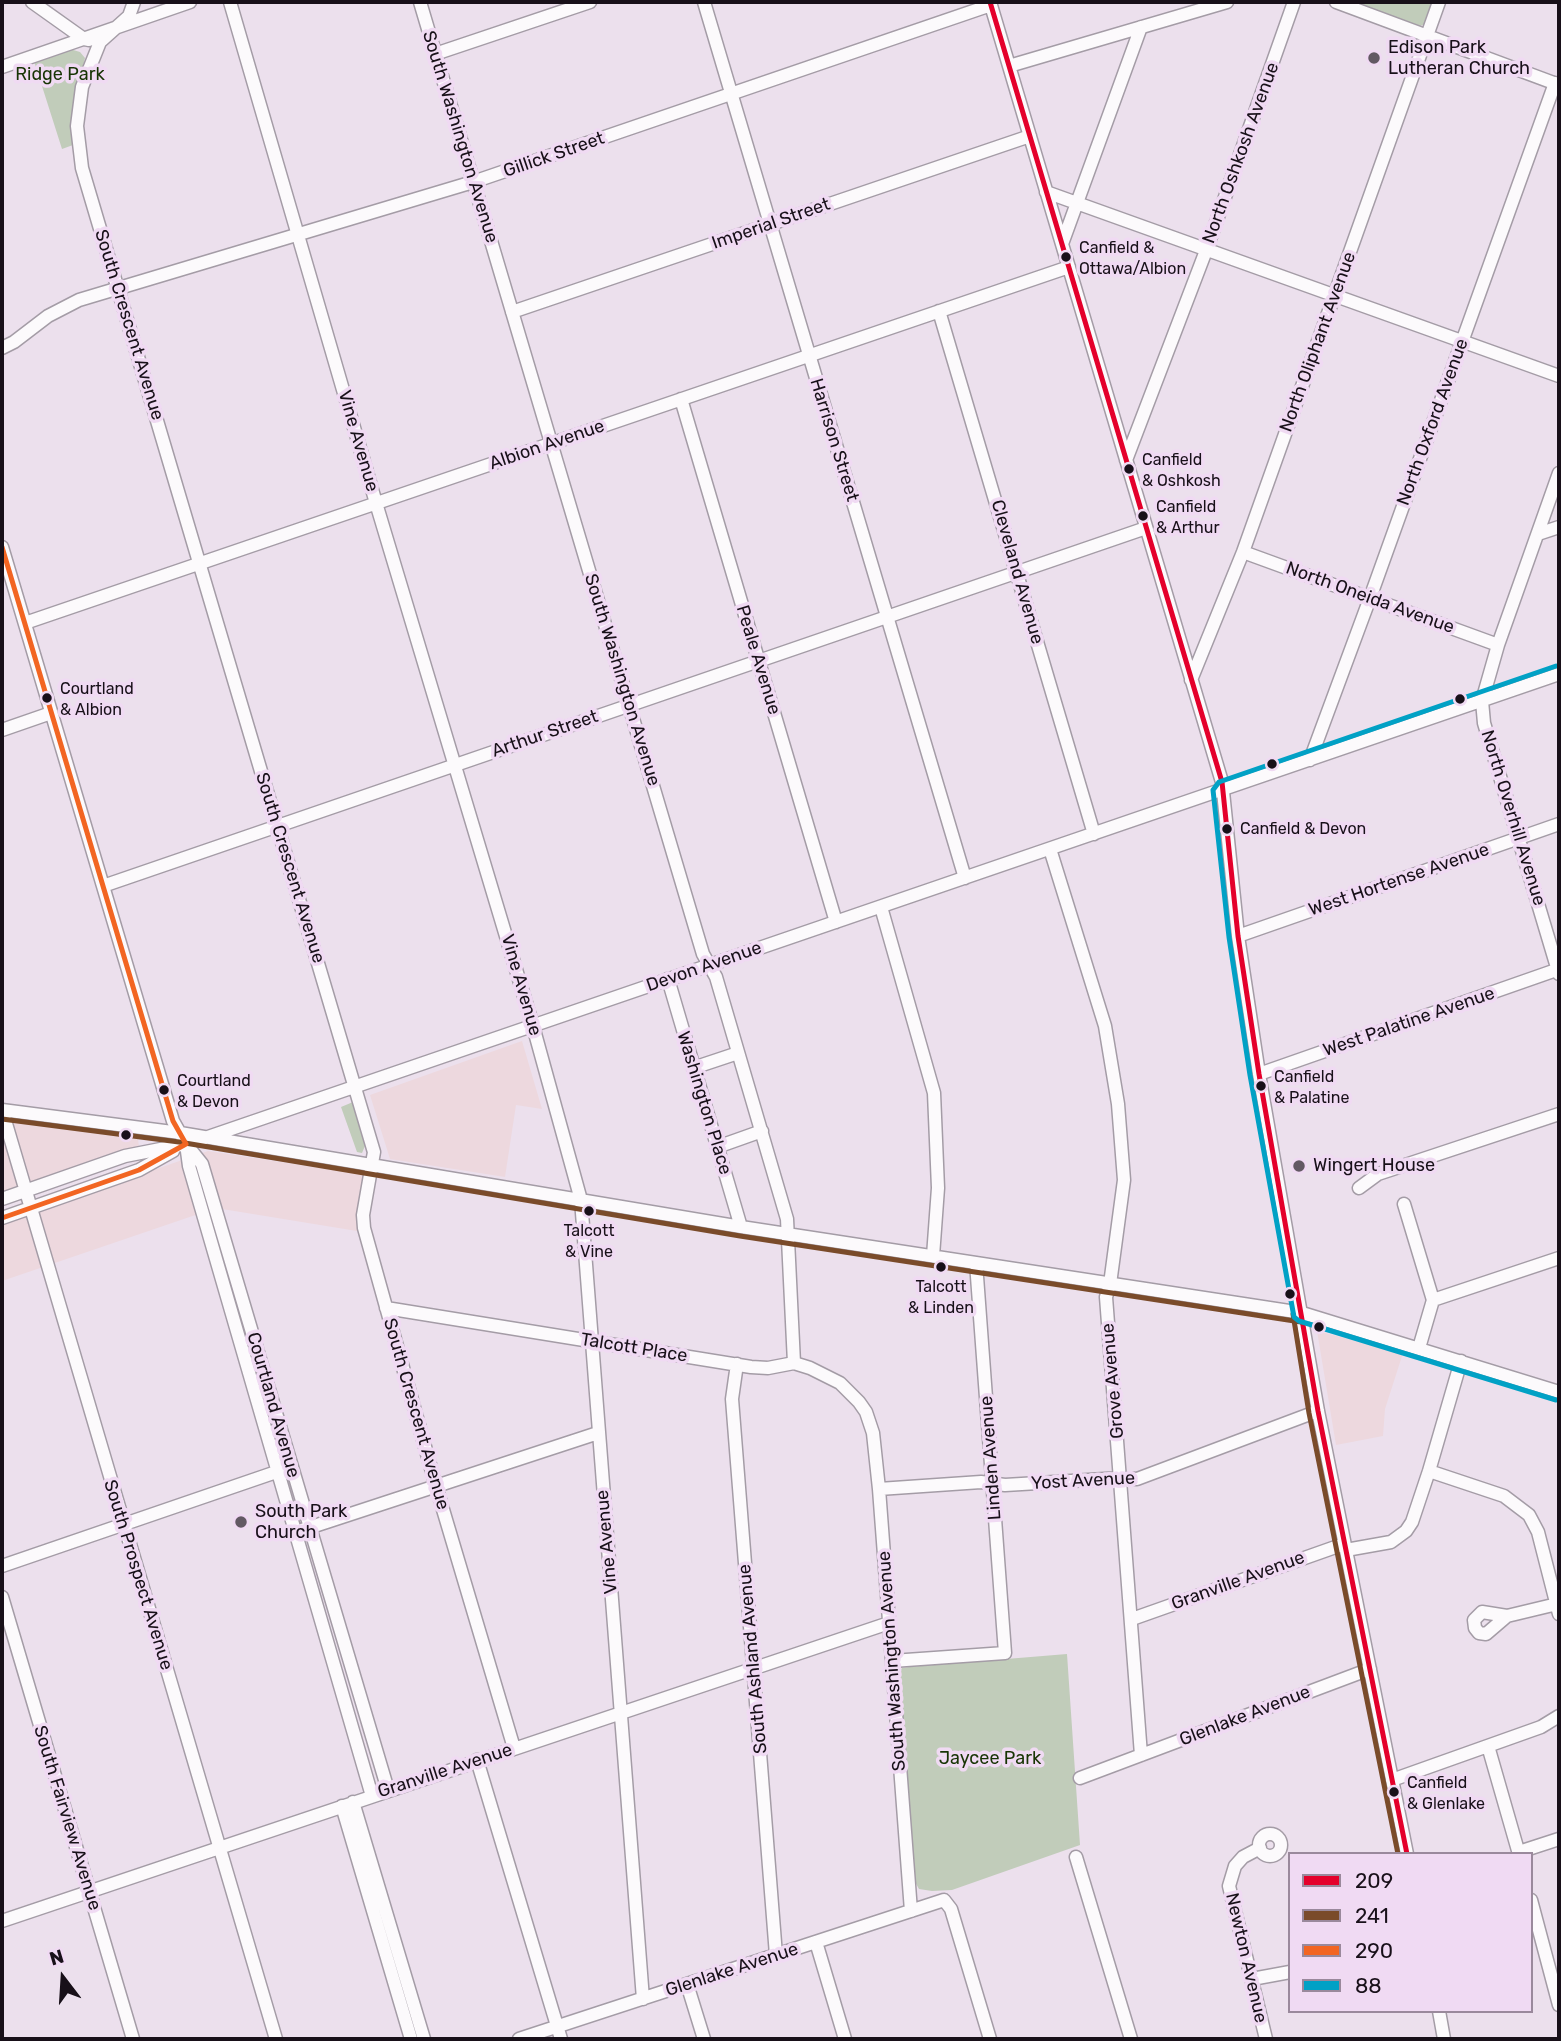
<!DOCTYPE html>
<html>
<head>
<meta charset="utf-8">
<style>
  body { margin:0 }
  #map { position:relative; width:1561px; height:2041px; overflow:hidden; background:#ece0ed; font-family:Rubik,sans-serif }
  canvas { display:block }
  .frame { position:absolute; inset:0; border:4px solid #181019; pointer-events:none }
  .legend { position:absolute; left:1288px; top:1852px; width:245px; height:161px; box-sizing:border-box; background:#f0daf3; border:2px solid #9a899c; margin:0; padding:9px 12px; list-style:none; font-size:21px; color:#181019 }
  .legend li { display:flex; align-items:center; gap:14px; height:35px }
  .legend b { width:35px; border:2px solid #9a899c }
  .north { position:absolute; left:28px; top:1943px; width:70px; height:70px; -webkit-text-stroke:5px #f0daf3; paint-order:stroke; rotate:343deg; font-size:19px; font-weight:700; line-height:28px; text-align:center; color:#181019 }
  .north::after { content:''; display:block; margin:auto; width:24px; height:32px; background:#181019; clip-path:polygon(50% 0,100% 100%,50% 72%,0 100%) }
</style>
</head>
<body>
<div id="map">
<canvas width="1561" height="2041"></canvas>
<div class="frame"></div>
<ul class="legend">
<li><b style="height:9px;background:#e4002b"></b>209</li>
<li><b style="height:9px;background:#7a4b2a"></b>241</li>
<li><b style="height:9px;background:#f26522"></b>290</li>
<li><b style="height:9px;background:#01a1c5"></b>88</li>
</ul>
<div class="north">N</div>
</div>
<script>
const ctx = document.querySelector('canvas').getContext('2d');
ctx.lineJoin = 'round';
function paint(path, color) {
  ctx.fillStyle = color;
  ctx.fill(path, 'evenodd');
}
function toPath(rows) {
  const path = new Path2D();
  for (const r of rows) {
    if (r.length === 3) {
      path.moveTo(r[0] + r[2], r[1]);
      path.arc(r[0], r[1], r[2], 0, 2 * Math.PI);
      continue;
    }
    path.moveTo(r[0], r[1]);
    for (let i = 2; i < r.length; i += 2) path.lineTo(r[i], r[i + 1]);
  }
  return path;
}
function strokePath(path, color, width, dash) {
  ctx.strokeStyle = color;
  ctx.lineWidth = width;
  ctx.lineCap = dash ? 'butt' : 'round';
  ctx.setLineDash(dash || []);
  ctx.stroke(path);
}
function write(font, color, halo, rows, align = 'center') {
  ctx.font = font + ' Rubik,sans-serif';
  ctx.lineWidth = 7;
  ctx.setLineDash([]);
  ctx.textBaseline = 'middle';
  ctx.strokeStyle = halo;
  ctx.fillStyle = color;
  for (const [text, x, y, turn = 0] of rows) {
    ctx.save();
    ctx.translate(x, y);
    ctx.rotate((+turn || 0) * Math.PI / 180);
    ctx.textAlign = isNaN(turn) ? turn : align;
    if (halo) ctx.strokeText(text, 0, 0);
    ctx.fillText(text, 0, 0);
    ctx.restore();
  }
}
paint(toPath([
  [522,1041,542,1109,516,1105,505,1177,390,1159,370,1095],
  [2,1119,138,1139,139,1147,2,1194],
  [208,1151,366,1175,363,1232,216,1208,2,1281,2,1223],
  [1317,1331,1403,1353,1385,1409,1383,1436,1336,1445]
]), '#edd8de');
paint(toPath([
  [1349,2,1433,2,1425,24,1418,27],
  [70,49,80,52,85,58,76,98,73,145,62,149,34,61],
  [353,1102,367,1141,362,1153,357,1152,341,1107],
  [1067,1654,1080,1845,952,1890,932,1891,919,1889,914,1880,899,1672,902,1668,909,1667]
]), '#c1ccba');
const minor = toPath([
  [32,2,84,39,89,40],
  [134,2,129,16,100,42,82,87,77,126,82,168,374,1152,363,1215,364,1228,436,1486,514,1748],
  [230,2,376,503,533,1026,581,1200,643,1999],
  [420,2,703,954,716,977,787,1219,794,1363],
  [704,2,965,878],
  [990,2,1222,782,1238,936,1259,1074,1318,1411,1407,1854],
  [1336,2,1559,85],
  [435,54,590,2],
  [1009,66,1227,2],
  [2,67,190,2],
  [1046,192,1559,376],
  [1062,244,1141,27],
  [939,311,1094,834],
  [512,312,1030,136],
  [2,348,14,342,48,316,79,300,473,182,991,5],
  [681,399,836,922],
  [1126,460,1207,248,1294,2],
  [1559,473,1498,645,1482,701,1484,723,1559,974],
  [1538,534,1559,527],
  [2,547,173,1121,186,1144,202,1164,388,1790],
  [1243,552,1498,645],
  [25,623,1069,267],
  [1191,680,1243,552,1439,2],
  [2,730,51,713],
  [1310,760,1370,598,1555,83],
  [1050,849,1105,1026,1118,1104,1124,1180,1110,1284,1106,1297,1141,1755],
  [103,886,1146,528],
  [881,907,934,1093,938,1188,933,1256],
  [1238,936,1559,824],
  [668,979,741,1227],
  [693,1068,738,1053],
  [1259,1074,1559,969],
  [2,1110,180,1133,741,1227,1302,1313,1559,1392],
  [2,1110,276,2039],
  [186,1144,189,1166,372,1796],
  [717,1147,762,1131],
  [1359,1188,1378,1174,1559,1114],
  [2,1199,125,1156,186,1144,205,1138,1559,674],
  [1404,1204,1433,1300,1419,1348],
  [2,1218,139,1170,173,1151],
  [1433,1300,1559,1258],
  [386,1308,751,1367,768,1368,794,1363,810,1368,840,1383,859,1402,866,1412,873,1433,879,1489,911,1911],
  [737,1364,732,1399,776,1955],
  [1429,1471,1504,1496,1529,1515,1538,1532,1559,1614],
  [879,1489,981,1482,1005,1485,1121,1478,1137,1479,1318,1411],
  [302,1530,598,1433],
  [1346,1550,1391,1542,1406,1531,1412,1522,1429,1471,1461,1361],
  [2,1566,285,1469],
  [2,1597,133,2039],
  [1507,1616,1486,1634,1479,1633,1475,1628,1474,1620,1482,1612,1507,1616,1557,1604],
  [1132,1619,1344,1544],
  [892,1661,1005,1653,976,1263],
  [1488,1746,1519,1854],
  [477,1760,561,2039],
  [1080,1778,1370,1669],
  [1392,1780,1541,1727,1559,1716],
  [353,1802,424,2039],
  [342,1806,411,2039],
  [1270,1845,11],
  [1260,1848,1243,1857,1235,1866,1229,1886,1266,2039],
  [1519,1852,1559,1839],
  [1076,1857,1131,2039],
  [1531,1900,1559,2005],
  [2,1921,889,1623],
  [816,1942,845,2039],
  [1252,1979,1290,1972],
  [687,1984,704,2039],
  [1439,2011,1444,2039],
  [519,2039,944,1900,951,1909,990,2039]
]);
strokePath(minor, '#a49ca6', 15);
strokePath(minor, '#fcfafc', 12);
strokePath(toPath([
  [990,2,1222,782,1238,936,1259,1074,1318,1411,1407,1854]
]), '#e4002b', 5);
strokePath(toPath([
  [2,1119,179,1142,740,1236,1301,1322],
  [1293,1314,1309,1413,1398,1854]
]), '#7a4b2a', 5);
strokePath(toPath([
  [2,547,173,1121,186,1144],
  [2,1218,139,1170,186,1144]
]), '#f26522', 5);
strokePath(toPath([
  [1556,666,1219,782,1213,790,1229,937,1250,1075,1294,1317,1299,1321,1556,1400]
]), '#01a1c5', 5);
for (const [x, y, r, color] of [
  [1374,58,7,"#625963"],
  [1066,257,6,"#181019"],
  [1129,469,6,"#181019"],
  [1143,516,6,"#181019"],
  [47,698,6,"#181019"],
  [1460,699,6,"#181019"],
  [1272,764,6,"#181019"],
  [1227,829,6,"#181019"],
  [1261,1086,6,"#181019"],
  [164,1090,6,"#181019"],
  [126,1135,6,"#181019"],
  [1299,1166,7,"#625963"],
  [589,1211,6,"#181019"],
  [941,1267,6,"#181019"],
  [1290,1294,6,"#181019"],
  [1319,1327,6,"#181019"],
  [241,1522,7,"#625963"],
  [1394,1792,6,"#181019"]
]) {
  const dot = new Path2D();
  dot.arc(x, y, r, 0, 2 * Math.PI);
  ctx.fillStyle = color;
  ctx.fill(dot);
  strokePath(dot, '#f0daf3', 2.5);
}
write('16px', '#181019', '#f0daf3', [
  ["Canfield &",1079,248],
  ["Ottawa/Albion",1079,269],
  ["Canfield",1142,460],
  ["& Oshkosh",1142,481],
  ["Canfield",1156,507],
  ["& Arthur",1156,528],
  ["Courtland",60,689],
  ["& Albion",60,710],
  ["Canfield & Devon",1240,829],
  ["Canfield",1274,1077],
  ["& Palatine",1274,1098],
  ["Courtland",177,1081],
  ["& Devon",177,1102],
  ["Talcott",589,1231,"center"],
  ["& Vine",589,1252,"center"],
  ["Talcott",941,1287,"center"],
  ["& Linden",941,1308,"center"],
  ["Canfield",1407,1783],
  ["& Glenlake",1407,1804]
], 'left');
write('18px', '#181019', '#f0daf3', [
  ["Edison Park",1388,48],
  ["Lutheran Church",1388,69],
  ["Wingert House",1313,1166],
  ["South Park",255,1512],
  ["Church",255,1533]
], 'left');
write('18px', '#173404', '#f0daf3', [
  ["Ridge Park",60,75],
  ["Jaycee Park",990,1759]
]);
write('18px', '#181019', '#f0daf3', [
  ["South Washington Avenue",460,137,73],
  ["North Oshkosh Avenue",1241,153,-70],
  ["Gillick Street",554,155,-19],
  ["Imperial Street",771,224,-19],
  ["South Crescent Avenue",129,325,73],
  ["North Oliphant Avenue",1318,342,-70],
  ["North Oxford Avenue",1433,422,-70],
  ["Harrison Street",834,440,73],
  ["Vine Avenue",358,441,74],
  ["Albion Avenue",547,445,-19],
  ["Cleveland Avenue",1017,572,74],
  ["North Oneida Avenue",1370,598,20],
  ["Peale Avenue",758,660,73],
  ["South Washington Avenue",622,680,73],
  ["Arthur Street",545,734,-19],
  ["North Overhill Avenue",1513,818,73],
  ["South Crescent Avenue",290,868,73],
  ["West Hortense Avenue",1399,880,-19],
  ["Devon Avenue",704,967,-19],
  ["Vine Avenue",521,985,74],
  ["West Palatine Avenue",1409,1022,-19],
  ["Washington Place",704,1103,73],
  ["Talcott Place",634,1348,9],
  ["Grove Avenue",1113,1381,-95],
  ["Courtland Avenue",273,1405,74],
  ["South Crescent Avenue",416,1414,74],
  ["Linden Avenue",991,1458,-94],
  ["Yost Avenue",1083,1481,-3],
  ["Vine Avenue",607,1542,-95],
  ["South Prospect Avenue",138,1575,73],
  ["Granville Avenue",1238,1581,-20],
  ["South Ashland Avenue",753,1659,-95],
  ["South Washington Avenue",892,1661,-94],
  ["Glenlake Avenue",1245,1716,-21],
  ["Granville Avenue",445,1771,-18],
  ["South Fairview Avenue",67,1818,73],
  ["Newton Avenue",1246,1958,77],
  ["Glenlake Avenue",732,1970,-18]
]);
</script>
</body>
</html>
